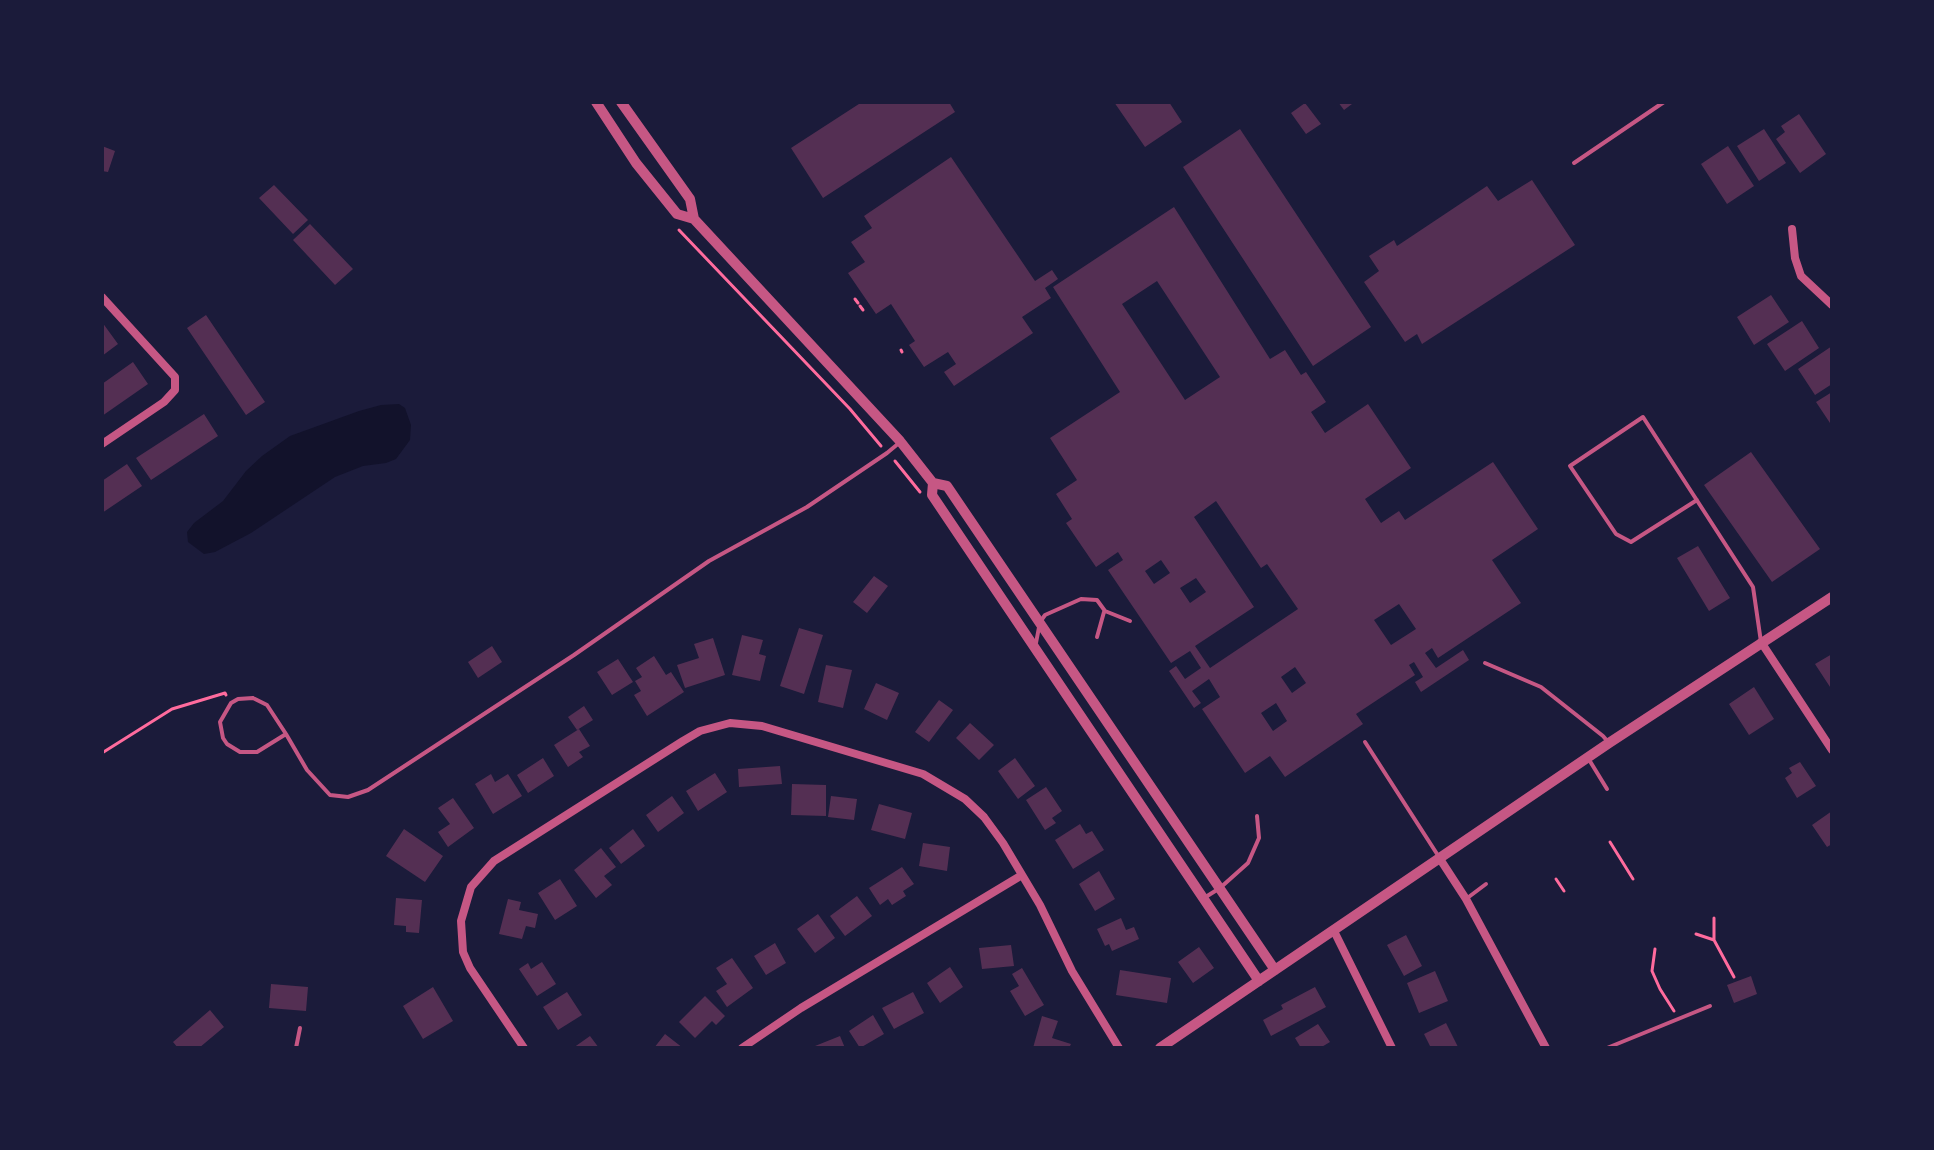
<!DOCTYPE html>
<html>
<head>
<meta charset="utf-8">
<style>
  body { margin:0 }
  #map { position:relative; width:1934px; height:1150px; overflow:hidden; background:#1b1b3a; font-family:"Archivo Narrow",sans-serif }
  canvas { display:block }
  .frame { position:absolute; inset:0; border:104px solid #1b1b3a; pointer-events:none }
</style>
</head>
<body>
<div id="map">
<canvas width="1934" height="1150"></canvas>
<div class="frame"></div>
</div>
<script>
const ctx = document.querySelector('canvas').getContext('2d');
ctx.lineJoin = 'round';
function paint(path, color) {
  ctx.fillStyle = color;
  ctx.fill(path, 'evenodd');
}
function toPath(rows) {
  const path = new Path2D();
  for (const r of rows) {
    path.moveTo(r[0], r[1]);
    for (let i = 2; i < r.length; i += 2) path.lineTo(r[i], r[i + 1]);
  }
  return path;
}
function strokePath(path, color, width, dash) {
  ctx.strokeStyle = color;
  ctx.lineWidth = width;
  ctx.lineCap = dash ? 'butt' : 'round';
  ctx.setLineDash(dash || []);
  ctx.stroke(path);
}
paint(toPath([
  [399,404,405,408,411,425,410,440,396,459,386,463,363,466,335,477,251,533,215,552,204,554,188,542,187,532,194,523,223,501,246,471,262,456,290,436,359,411,381,405]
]), '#12122b');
paint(toPath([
  [862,102,949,102,955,112,823,198,791,148],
  [1114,102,1169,102,1182,122,1145,147],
  [1338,102,1351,102,1352,104,1344,110],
  [1305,103,1321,124,1306,134,1291,113],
  [1799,114,1826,154,1800,173,1776,139,1785,132,1781,126],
  [1240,129,1371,327,1313,366,1183,167],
  [1764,129,1786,163,1759,181,1737,146],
  [102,146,115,151,108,172,102,171],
  [1728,146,1754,186,1727,204,1701,164],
  [951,157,1035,281,1052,270,1058,279,1045,288,1051,298,1022,317,1033,333,954,386,944,372,956,364,948,352,924,367,909,345,915,341,891,304,876,314,848,273,865,262,851,242,872,228,864,216],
  [1532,180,1575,245,1422,344,1417,334,1405,342,1364,282,1379,271,1369,256,1394,240,1397,246,1487,186,1498,201],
  [274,185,308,220,293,234,259,198],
  [1174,207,1270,359,1285,350,1301,375,1306,372,1326,402,1311,412,1325,433,1368,404,1411,468,1365,499,1381,523,1399,511,1405,520,1493,462,1538,529,1492,560,1521,603,1438,658,1432,648,1425,653,1436,668,1463,650,1469,660,1421,692,1415,682,1423,677,1414,662,1409,665,1415,675,1356,714,1363,724,1285,777,1270,756,1245,773,1202,709,1220,697,1209,679,1192,691,1201,703,1194,708,1169,671,1176,666,1185,679,1201,668,1190,651,1171,663,1108,570,1123,560,1118,552,1096,567,1066,523,1072,519,1056,494,1077,480,1050,438,1120,392,1053,287],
  [1157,281,1220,377,1185,400,1122,304],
  [1216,501,1261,568,1267,564,1298,609,1210,668,1195,646,1254,607,1194,517],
  [1161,560,1170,573,1154,584,1145,571],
  [1196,578,1206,592,1190,603,1180,588],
  [1399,604,1416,629,1391,645,1374,620],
  [1295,667,1306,683,1292,693,1281,677],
  [1276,703,1287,721,1273,731,1261,713],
  [310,224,353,269,335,285,293,240],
  [1771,295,1789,322,1754,345,1737,317],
  [206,315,265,402,246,415,187,328],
  [1802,321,1819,348,1785,371,1767,344],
  [102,322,118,344,102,356],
  [1832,346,1832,384,1815,395,1798,369],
  [133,362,148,384,102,416,102,384],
  [1832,392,1832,426,1816,402],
  [204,414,218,436,151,480,136,458],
  [1751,452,1820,549,1772,582,1704,485],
  [127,464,142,486,102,513,102,481],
  [1698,546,1730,598,1709,611,1677,558],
  [874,576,888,586,867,613,853,602],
  [799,628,823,635,804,694,780,686],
  [742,635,763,640,759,654,766,656,760,681,732,675],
  [713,638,725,675,685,688,677,665,699,658,694,644],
  [492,646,502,662,478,678,468,662],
  [1832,654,1832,690,1815,664],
  [654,656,666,675,671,672,684,692,647,716,634,695,641,691,635,681,642,677,636,668],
  [618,659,633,682,612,695,597,672],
  [826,665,852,670,843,708,818,702],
  [876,683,899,693,887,720,864,709],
  [1754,687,1774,719,1749,735,1729,704],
  [939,700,953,710,929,742,915,732],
  [584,706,593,720,577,730,568,717],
  [970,723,994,745,979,760,956,738],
  [579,729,590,746,579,752,583,757,568,767,554,745],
  [543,758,554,776,528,793,517,775],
  [1015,758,1035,786,1018,799,998,771],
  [1800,762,1816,786,1797,798,1785,778,1792,773,1789,768],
  [780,766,782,784,739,787,738,769],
  [715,773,727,792,698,811,686,791],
  [491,774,495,782,508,774,522,796,493,814,475,784],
  [792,784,826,785,826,816,791,815],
  [1046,787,1062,811,1052,818,1056,823,1045,830,1026,800],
  [672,796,684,813,658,832,646,815],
  [831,796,857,799,854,820,828,817],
  [453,798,474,828,448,847,438,832,450,824,438,808],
  [879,804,912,813,905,839,871,830],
  [1832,811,1832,844,1827,847,1812,825],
  [1080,824,1086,834,1092,831,1104,850,1073,869,1055,840],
  [404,829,443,856,425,882,386,856],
  [633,829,645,846,621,864,609,848],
  [923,843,950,847,947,871,919,866],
  [601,848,616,867,604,876,612,885,596,898,574,870],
  [902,867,914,884,903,891,906,896,892,905,888,899,880,905,869,888],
  [1099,871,1115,899,1095,911,1079,884],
  [560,879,577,906,555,920,538,893],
  [857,896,872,916,845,936,830,916],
  [396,898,422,900,419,933,406,932,406,926,394,925],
  [508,899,521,902,519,910,538,914,535,928,526,926,522,939,499,934],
  [818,914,835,938,815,953,797,929],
  [1121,918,1126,930,1134,927,1139,939,1112,951,1109,944,1105,946,1097,929],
  [1406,935,1422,966,1404,976,1387,945],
  [775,943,786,963,766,975,754,956],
  [1011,945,1014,966,982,969,979,948],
  [1199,947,1214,968,1193,983,1178,962],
  [732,958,753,988,727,1007,716,991,727,984,716,968],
  [542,962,556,984,537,996,519,969,528,963,531,969],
  [950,967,963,987,940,1003,927,983],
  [1022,968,1044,1005,1025,1016,1010,991,1019,986,1012,974],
  [1120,970,1171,978,1167,1003,1116,995],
  [1435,971,1448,1001,1419,1013,1407,983],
  [1751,976,1757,994,1734,1003,1727,985],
  [271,984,308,987,306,1011,269,1008],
  [433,987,453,1021,423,1039,403,1006],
  [1315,987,1326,1007,1271,1036,1263,1020,1283,1009,1281,1005],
  [567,992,582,1015,558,1030,543,1007],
  [913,992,924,1013,894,1029,882,1008],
  [705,996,725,1016,716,1025,712,1021,695,1038,679,1022],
  [210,1010,224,1027,199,1048,178,1048,173,1042],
  [873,1015,884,1034,860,1048,849,1031],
  [1042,1016,1058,1021,1052,1038,1071,1044,1069,1048,1033,1048],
  [1446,1023,1458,1047,1431,1048,1424,1034],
  [1318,1024,1330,1042,1320,1048,1301,1048,1295,1038],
  [665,1034,683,1048,654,1048],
  [590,1036,599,1048,573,1048],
  [840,1036,845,1048,810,1048]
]), '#542f53');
strokePath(toPath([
  [679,230,850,409,881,446],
  [855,299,858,303],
  [860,306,863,310],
  [901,350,902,352],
  [895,461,920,492],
  [102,753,172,709,225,693,226,695],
  [1610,842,1633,879],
  [1556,879,1564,891],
  [1714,918,1714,940],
  [1696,934,1714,940,1734,977],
  [1655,949,1652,971,1660,989,1674,1011]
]), '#ff6b9d', 3);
strokePath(toPath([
  [1574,163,1664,102],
  [1697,500,1631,542,1616,534,1570,466,1643,417,1753,587,1761,642],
  [1097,637,1104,612],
  [1036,643,1040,622,1045,615,1081,599,1097,600,1105,611,1130,621],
  [1485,663,1541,687,1603,736,1609,743],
  [253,698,267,705,286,734,257,752,240,752,227,744,223,738,220,722,231,703,238,699,253,698],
  [286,734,307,770,330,795,348,797,368,790,574,655,709,561,807,507,887,453,899,443],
  [1365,742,1439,857],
  [1588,758,1607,789],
  [1204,898,1220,888,1248,863,1259,838,1257,816],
  [1466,899,1486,884],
  [296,1048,300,1028],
  [1607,1048,1710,1006]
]), '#c65784', 4);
strokePath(toPath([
  [1792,229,1795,258,1801,276,1832,305],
  [102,297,175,377,175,390,164,402,102,444],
  [1761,642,1832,750],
  [1440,859,1466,899,1546,1048],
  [1334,931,1392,1048],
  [524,1048,470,968,463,952,461,921,471,887,494,861,683,741,700,731,730,723,762,726,923,774,965,799,984,817,1003,843,1040,905,1072,971,1119,1048],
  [742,1048,801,1008,1022,875]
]), '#c65784', 8);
strokePath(toPath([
  [596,102,636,163,677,214,694,219],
  [621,102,690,199,694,219,900,441,933,483,932,495,1259,981],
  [933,483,947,486,1275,970],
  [1160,1048,1609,743,1832,597]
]), '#c65784', 10);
</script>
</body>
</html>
